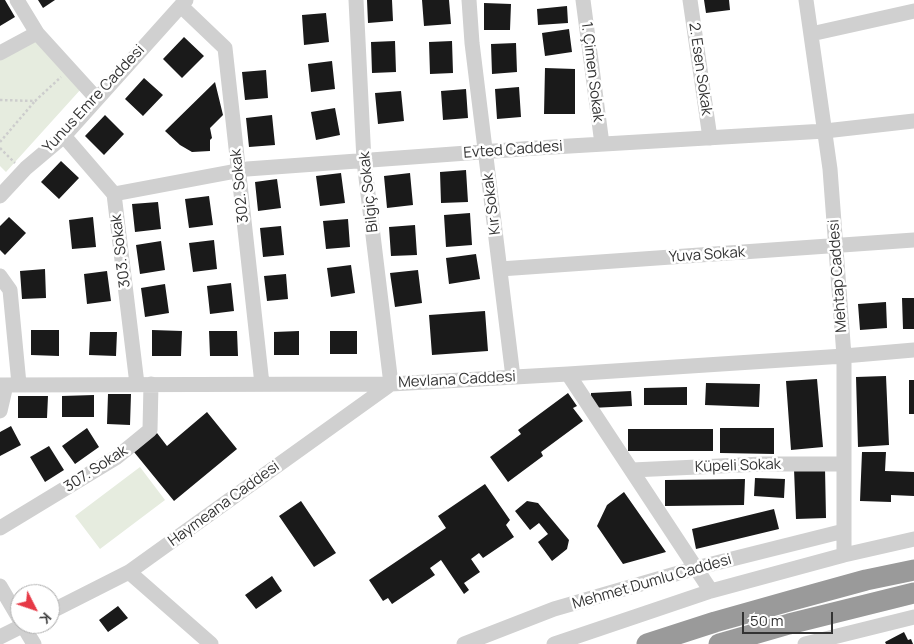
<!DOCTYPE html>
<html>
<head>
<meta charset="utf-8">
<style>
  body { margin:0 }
  #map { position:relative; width:914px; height:644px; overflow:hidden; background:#fff; font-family:Manrope,sans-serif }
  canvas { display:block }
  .north { position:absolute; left:10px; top:584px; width:50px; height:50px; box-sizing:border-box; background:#fff; border:1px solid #adadad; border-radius:50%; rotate:131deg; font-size:14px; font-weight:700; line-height:20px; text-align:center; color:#333 }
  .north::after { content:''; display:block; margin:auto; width:18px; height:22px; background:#e63946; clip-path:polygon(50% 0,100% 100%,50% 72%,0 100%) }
  .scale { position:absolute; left:742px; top:612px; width:91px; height:22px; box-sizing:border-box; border:2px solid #333; border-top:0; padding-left:6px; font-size:15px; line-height:18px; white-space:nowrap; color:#333; -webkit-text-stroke:4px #fff; paint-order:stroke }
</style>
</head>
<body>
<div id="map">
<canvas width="914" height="644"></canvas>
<div class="north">K</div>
<div class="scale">50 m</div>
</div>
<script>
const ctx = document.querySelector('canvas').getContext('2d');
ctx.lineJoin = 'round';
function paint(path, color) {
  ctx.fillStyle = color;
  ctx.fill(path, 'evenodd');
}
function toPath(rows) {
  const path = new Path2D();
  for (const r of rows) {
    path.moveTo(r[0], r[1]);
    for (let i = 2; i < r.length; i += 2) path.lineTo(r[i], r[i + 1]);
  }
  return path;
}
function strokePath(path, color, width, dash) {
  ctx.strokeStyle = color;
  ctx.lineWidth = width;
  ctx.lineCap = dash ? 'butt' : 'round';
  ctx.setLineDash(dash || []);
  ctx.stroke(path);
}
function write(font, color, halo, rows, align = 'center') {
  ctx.font = font + ' Manrope,sans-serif';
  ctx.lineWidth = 5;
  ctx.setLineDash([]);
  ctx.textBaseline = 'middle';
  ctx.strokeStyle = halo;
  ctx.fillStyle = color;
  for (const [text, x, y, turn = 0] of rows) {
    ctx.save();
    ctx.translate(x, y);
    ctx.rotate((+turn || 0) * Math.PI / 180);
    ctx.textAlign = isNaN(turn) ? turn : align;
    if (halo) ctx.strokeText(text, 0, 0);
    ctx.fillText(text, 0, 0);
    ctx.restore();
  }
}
paint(toPath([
  [37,38,81,89,6,172,0,166,0,56],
  [140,467,165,500,100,549,75,516]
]), '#e6ecdf');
paint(toPath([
  [0,0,5,0,15,17,0,26],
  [38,0,55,0,43,8],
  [367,0,392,0,393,21,368,23],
  [422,0,449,0,451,24,424,26],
  [704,0,729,0,730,10,706,13],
  [484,3,511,4,510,30,484,30],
  [567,6,568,23,538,25,537,9],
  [326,13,329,42,304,45,302,15],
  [569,29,572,52,545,56,542,33],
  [184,37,204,56,182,78,163,59],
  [395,41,396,72,372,73,371,42],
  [452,41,453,73,430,74,429,42],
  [516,43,517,72,492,74,491,44],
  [332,61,335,89,311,92,308,64],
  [545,68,575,69,575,114,544,114],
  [266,70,268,98,245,100,242,72],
  [144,78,163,95,143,116,125,99],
  [215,82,223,115,210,128,212,138,210,140,210,151,192,152,180,145,165,131],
  [519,87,521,117,497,119,495,89],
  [466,89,468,118,443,120,441,91],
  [401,91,404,121,378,124,375,93],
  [335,108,340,135,316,140,311,112],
  [105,115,124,134,104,155,85,136],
  [272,115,275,145,249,147,246,118],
  [61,161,79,178,59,199,41,182],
  [466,170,468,202,441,203,440,172],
  [341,173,345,203,320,206,316,176],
  [410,173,413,205,387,208,384,176],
  [277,179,281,208,258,211,255,182],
  [209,196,213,225,189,228,185,199],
  [158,202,161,229,135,232,132,204],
  [470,213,472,245,446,247,444,215],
  [9,217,26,233,5,255,0,250,0,226],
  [93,217,96,247,72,249,69,220],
  [348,219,350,247,326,249,323,221],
  [415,225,417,255,391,256,389,227],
  [281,226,284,255,263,257,260,228],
  [214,240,217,269,193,272,189,243],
  [161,241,165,270,140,274,136,245],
  [476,254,480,279,449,284,446,258],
  [351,265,355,293,331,297,327,268],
  [45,269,46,298,22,299,20,271],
  [418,270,422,303,395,307,390,273],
  [107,271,111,301,87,304,84,274],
  [286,274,288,299,267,301,264,276],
  [231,283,234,311,210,314,207,286],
  [165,284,169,313,145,317,141,288],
  [902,298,914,298,914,329,903,329],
  [886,302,887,328,860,330,858,304],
  [485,311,488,351,432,355,429,315],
  [31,330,59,330,59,356,31,355],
  [152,330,182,331,181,356,152,356],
  [209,331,237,331,238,356,210,356],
  [299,331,299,355,274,355,274,332],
  [330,331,357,331,357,354,330,354],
  [90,332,117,332,116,356,89,355],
  [886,376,889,445,858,447,856,377],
  [817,379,823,447,791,450,786,381],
  [909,380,914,380,914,414,909,414],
  [706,383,760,384,759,407,705,405],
  [687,387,687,405,644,405,644,388],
  [631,391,632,406,591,408,591,393],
  [568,393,577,406,573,408,583,421,541,452,543,456,508,482,490,457,521,434,518,430],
  [108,394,131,394,130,425,107,424],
  [94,395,94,417,62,417,62,396],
  [18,396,48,396,47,418,18,418],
  [207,412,237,449,174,501,134,452,157,433,167,446],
  [11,426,21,445,0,456,0,432],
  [87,428,99,447,75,464,62,446],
  [720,428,774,428,774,454,720,453],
  [628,429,713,429,713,451,628,451],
  [49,446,64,470,45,482,30,457],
  [862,452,886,452,885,471,914,472,914,496,891,495,891,502,860,501],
  [825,468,826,518,796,519,794,469],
  [755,478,785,479,784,498,754,496],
  [745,479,744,505,665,506,665,480],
  [485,484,510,520,506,525,514,537,483,558,479,553,471,559,480,572,464,583,469,590,464,594,441,560,430,568,435,575,392,604,388,598,383,601,369,580,446,528,438,516],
  [624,492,666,552,623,564,597,526,607,505],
  [301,501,336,553,314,567,279,516],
  [527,501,538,503,569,540,567,549,552,561,538,542,548,534,539,523,530,530,515,511],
  [774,509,779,529,696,549,692,529],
  [272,576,282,591,256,609,245,595],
  [118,606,128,618,108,632,99,620],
  [904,632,908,640,911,639,913,644,886,644,885,642]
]), '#1a1a1a');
strokePath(toPath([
  [0,100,35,101,61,77],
  [0,142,35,101],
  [0,148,15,163]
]), '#cdcdcd', 2.5, [2.5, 2.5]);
strokePath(toPath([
  [17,0,37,33,97,99],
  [469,0,472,43,513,377],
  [583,0,602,144],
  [690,0,710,138],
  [806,0,830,169,844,356,844,555],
  [181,6,225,48,262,384],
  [811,34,914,11],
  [0,53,37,33],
  [64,136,114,194,137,384],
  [114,194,247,169,536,148,825,131,914,121],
  [0,196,26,168,64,136,186,0],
  [500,269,914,240],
  [0,276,10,290,19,384],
  [568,374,711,591],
  [0,385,391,384,568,374,844,356,914,350],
  [0,411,6,385],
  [632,470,763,464,844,464],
  [0,528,117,457,150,430,151,384],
  [129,572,211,644],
  [0,586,20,620],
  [50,612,129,572,391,384,364,161,356,0],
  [22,624,34,644],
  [0,637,26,624],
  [464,644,554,609,696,568,844,531],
  [554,644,711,591,844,555,914,539],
  [805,644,914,617]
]), '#d0d0d0', 15);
strokePath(toPath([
  [647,644,715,622,793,600,866,580,914,570],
  [719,644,789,624,914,593]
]), '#9a9a9a', 21);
write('15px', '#333', '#fff', [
  ["2. Esen Sokak",700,69,82],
  ["1. Çimen Sokak",592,72,83],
  ["Yunus Emre Caddesi",94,99,-47],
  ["Evted Caddesi",513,150,-4],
  ["302. Sokak",240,186,-96],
  ["Bilgiç Sokak",369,192,-96],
  ["Kır Sokak",492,204,-97],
  ["303. Sokak",121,251,-97],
  ["Yuva Sokak",707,255,-4],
  ["Mehtap Caddesi",838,276,-94],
  ["Mevlana Caddesi",457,380,-3],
  ["Küpeli Sokak",738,466,-2],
  ["307. Sokak",96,469,-33],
  ["Haymeana Caddesi",224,504,-36],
  ["Mehmet Dumlu Caddesi",652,582,-16]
]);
</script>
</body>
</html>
